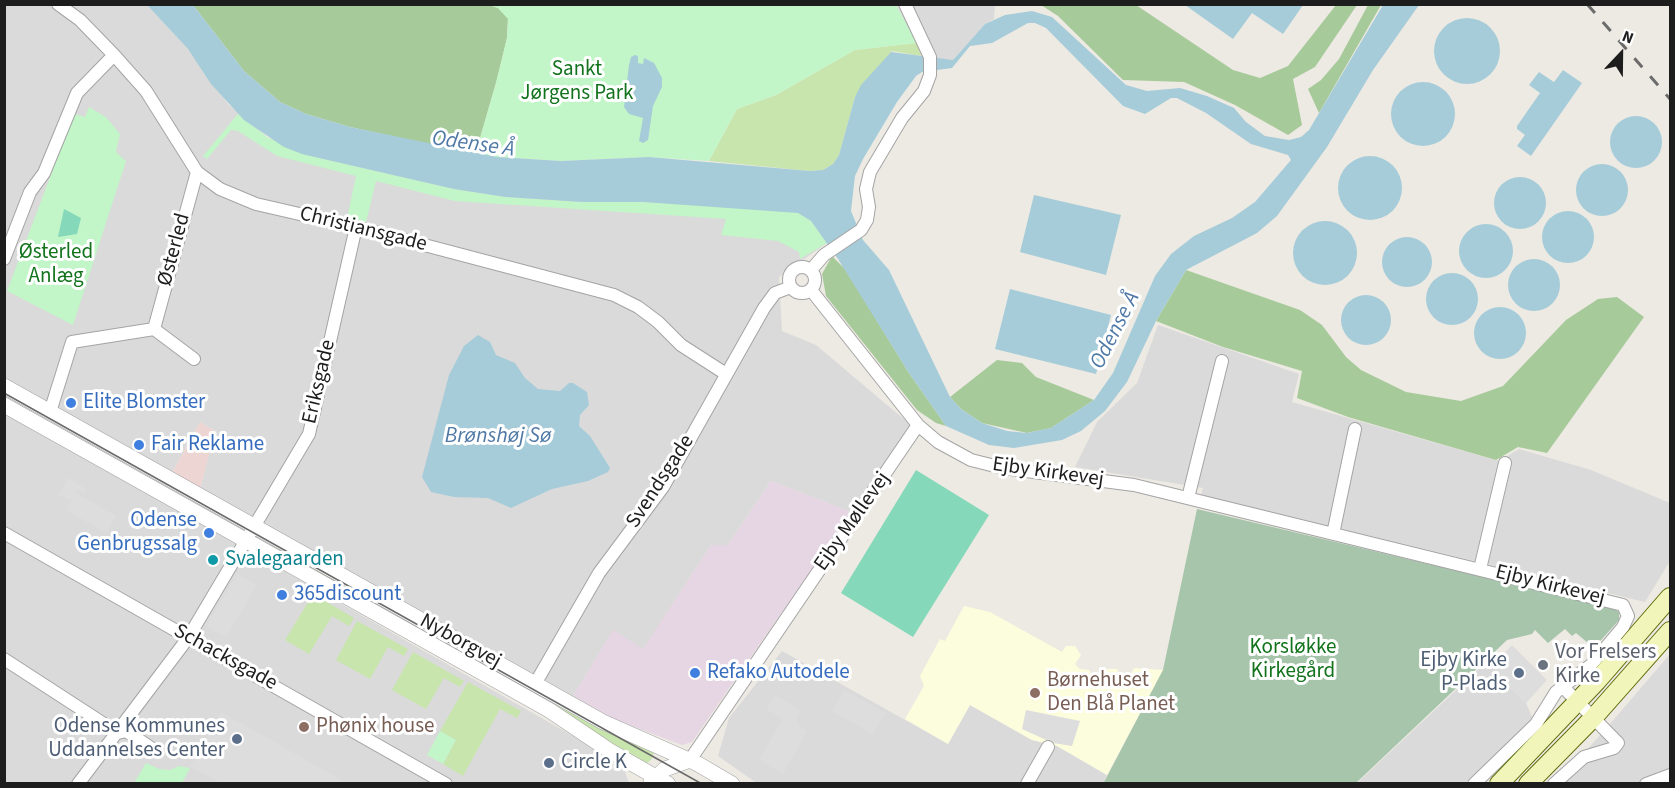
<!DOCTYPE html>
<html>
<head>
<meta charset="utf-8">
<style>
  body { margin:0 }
  #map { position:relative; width:1675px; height:788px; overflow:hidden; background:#edeae3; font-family:"Source Sans 3",sans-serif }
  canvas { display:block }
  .frame { position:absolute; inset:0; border:6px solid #1d1d1d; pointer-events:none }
  .north { position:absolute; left:1591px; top:24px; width:60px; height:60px; -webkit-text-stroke:4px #fff; paint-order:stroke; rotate:22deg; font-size:16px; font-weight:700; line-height:24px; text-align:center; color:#1d1d1d }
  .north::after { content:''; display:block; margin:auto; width:21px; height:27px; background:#1d1d1d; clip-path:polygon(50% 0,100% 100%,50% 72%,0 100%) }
</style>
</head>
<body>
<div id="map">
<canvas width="1675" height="788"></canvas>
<div class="frame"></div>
<div class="north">N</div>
</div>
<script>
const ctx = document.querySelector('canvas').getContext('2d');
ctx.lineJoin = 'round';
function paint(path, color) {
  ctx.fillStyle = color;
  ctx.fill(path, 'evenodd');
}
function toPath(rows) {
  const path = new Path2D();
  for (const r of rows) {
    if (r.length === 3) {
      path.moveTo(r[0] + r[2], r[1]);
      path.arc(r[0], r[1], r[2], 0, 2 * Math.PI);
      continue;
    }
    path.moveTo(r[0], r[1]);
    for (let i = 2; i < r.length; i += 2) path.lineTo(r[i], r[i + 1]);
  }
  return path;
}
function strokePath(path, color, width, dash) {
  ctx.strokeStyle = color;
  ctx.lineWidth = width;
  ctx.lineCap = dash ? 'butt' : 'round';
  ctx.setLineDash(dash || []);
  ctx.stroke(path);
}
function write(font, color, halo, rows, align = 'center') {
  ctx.font = font + ' "Source Sans 3",sans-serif';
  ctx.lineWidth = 6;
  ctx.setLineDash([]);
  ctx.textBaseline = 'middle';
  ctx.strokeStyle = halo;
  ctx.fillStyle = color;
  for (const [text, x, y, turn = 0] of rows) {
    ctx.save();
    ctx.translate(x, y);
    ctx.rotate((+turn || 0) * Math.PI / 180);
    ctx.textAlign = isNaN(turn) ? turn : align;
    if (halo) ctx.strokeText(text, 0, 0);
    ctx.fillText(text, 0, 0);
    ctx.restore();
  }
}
paint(toPath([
  [5,5,147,5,188,49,228,104,268,138,698,206,827,243,779,277,782,331,816,345,912,426,851,512,771,481,728,545,711,545,643,650,613,631,573,696,200,489,215,431,200,422,172,473,5,379],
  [897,5,995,5,994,19,985,24,953,60,942,60,921,56],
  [1158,325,1299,374,1292,402,1499,461,1519,449,1591,470,1670,503,1670,561,1645,602,1201,495,1203,488,1075,467,1097,422,1137,383],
  [4,411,622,764,629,783,5,783],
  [782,651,948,744,970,705,1032,740,1057,746,1107,775,1103,784,758,784,718,756,729,718],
  [1670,654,1670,783,1557,784,1616,717],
  [1486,662,1526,703,1533,719,1465,783,1356,784]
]), '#dbdada');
paint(toPath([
  [200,422,215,431,200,489,172,473]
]), '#edd5d3');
paint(toPath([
  [771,481,851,512,692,742,682,745,616,720,573,696,613,630,643,649,711,545,728,545]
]), '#e6d5e3');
paint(toPath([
  [964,606,990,612,1062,652,1066,646,1075,646,1081,655,1075,664,1080,669,1089,670,1093,677,1103,677,1107,669,1117,669,1120,676,1130,677,1134,668,1163,670,1107,775,1057,746,1032,740,970,705,948,744,905,719,924,686,920,676,940,639,945,641]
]), '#fcfddd');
paint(toPath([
  [917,43,921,56,892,51,855,97,839,155,833,164,823,170,810,171,709,161,737,109,776,95,855,50],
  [273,539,654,753,651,760,647,763,268,549],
  [313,594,354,618,349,626,332,616,309,654,285,640],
  [357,621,408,649,404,656,388,647,370,679,336,660],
  [413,652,464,681,460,687,444,678,426,709,392,690],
  [468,682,521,711,517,718,500,709,463,776,443,764,456,740,440,731]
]), '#c7e5ac');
paint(toPath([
  [489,4,498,8,508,18,507,38,496,83,480,138,452,149,350,127,306,114,280,102,244,71,193,5],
  [1041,5,1136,5,1233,70,1260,78,1288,66,1336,5,1357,5,1315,67,1293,79,1302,125,1288,135,1235,105,1184,82,1123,80,1058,16],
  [1368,5,1381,5,1319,113,1308,89,1321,80,1339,59],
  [832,256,845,269,909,373,946,426,936,423,917,410,826,296,822,274],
  [1186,270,1300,310,1322,325,1346,357,1361,370,1406,392,1461,401,1503,386,1566,320,1598,299,1617,297,1644,317,1547,453,1518,447,1496,460,1348,417,1297,398,1302,371,1223,347,1156,321],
  [997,360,1022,363,1036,377,1094,400,1051,428,1027,433,982,423,961,409,950,397]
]), '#a7ca9a');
paint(toPath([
  [1197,509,1613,608,1619,612,1619,620,1594,648,1576,633,1572,636,1565,629,1548,643,1535,630,1532,634,1507,640,1356,783,1103,784,1163,670]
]), '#a6c5ab');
paint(toPath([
  [489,5,896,5,917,43,855,50,776,95,737,109,709,161,649,157,561,161,497,157,452,149,480,138,496,83,507,38,508,19,498,8],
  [89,107,106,117,120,134,116,152,126,161,73,325,7,291,74,114,85,117],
  [238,114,267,137,302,154,454,189,506,197,583,202,644,202,788,211,798,213,811,221,827,243,800,259,799,252,778,241,721,235,726,219,455,201,376,181,366,222,347,218,356,176,277,156,238,131,231,130,207,159,203,156],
  [440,731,456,740,443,764,427,755],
  [146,763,159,769,170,770,179,766,190,768,182,783,134,783]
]), '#c2f5c7');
paint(toPath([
  [64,209,81,218,77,234,58,237],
  [916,470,989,515,913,637,841,593]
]), '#85d8ba');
paint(toPath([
  [68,478,86,489,84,494,78,490,76,493,116,516,107,533,66,510,71,501,58,495],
  [237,574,257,585,226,637,206,626],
  [1512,645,1547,680,1526,703,1491,667],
  [844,690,886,713,873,734,832,711],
  [774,695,801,711,797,718,800,727,807,731,783,774,759,760,783,719,766,709],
  [1026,710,1080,721,1072,746,1053,743,1022,729],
  [221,712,347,783,221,783,190,767]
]), '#ddd');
paint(toPath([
  [147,5,193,5,244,71,280,102,306,114,350,127,497,157,561,161,649,157,810,171,823,170,833,164,839,155,855,97,861,85,891,52,953,60,985,24,1005,15,1032,11,1052,17,1126,85,1147,91,1180,88,1207,96,1234,108,1246,122,1265,136,1289,140,1301,137,1309,130,1383,5,1419,5,1373,70,1327,147,1277,216,1257,233,1186,270,1156,321,1127,382,1105,411,1081,431,1062,440,1014,448,989,445,946,426,909,373,838,259,811,221,798,213,644,202,583,202,506,197,454,189,302,154,284,147,244,120,211,84,188,49],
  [1028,23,1035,23,1046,28,1123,106,1145,114,1171,98,1177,98,1206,113,1251,144,1288,155,1291,160,1255,202,1232,218,1194,236,1171,254,1155,276,1113,373,1094,400,1051,428,1027,433,1007,431,982,423,961,409,950,397,889,270,863,240,851,211,855,176,863,159,897,102,916,76,922,72,952,68,970,46,992,43],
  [1185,5,1303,5,1283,34,1252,13,1233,39],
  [1467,51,33],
  [635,55,638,56,638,63,643,64,644,58,654,63,662,78,662,87,653,106,648,140,643,143,639,141,643,118,629,114,624,107,629,65,631,57],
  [1563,70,1582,83,1531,156,1517,146,1525,135,1517,129,1517,126,1540,93,1529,85,1539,72,1554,82],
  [1423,114,32],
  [1636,142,26],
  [1370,188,32],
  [1602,190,26],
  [1520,203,26],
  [1034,195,1121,215,1106,275,1020,252],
  [1568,237,26],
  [1325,253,32],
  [1486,251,27],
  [1407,262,25],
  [1534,285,26],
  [1452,299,26],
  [1010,289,1111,315,1096,374,995,349],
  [1366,320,25],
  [1500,333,26],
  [478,335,490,342,496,355,515,363,525,378,538,389,560,391,569,383,573,383,587,392,589,405,580,415,579,426,590,436,610,468,608,472,588,481,552,489,511,508,488,498,454,497,431,492,422,477,449,375,464,346]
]), '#a6ccd9');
const minor = toPath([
  [58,4,80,20,114,55,146,91,197,172,220,189,256,204,356,227,614,295,638,307,658,322,681,345,726,374],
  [4,259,30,192,44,173,77,93,114,55],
  [802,280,13],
  [811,270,824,255,861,230,867,220,869,207,866,189,870,172,902,118,924,91,930,75,930,57,905,4],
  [811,290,918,425,938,442,971,460,1003,468,1134,485,1623,605,1628,616,1623,627,1591,665,1556,692,1536,724,1474,784],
  [154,329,194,359],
  [50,412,72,342,154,329,197,172],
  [1188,498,1222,361],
  [4,533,446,784],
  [1333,534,1355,429],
  [1480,569,1505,463],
  [4,659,118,733,126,731,154,750],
  [535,684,599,573,663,487,764,308,775,293,791,287],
  [690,760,918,425],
  [78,784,188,638,309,434,356,227],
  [1027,784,1048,747],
  [1554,784,1584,757,1614,748,1618,743,1562,686],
  [1646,784,1670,775]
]);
const tertiary = toPath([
  [4,386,603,722,698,764,732,784],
  [4,405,549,710,610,751,668,784],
  [651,782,665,769,690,760]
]);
const secondary = toPath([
  [1499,784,1597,681,1670,597],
  [1528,784,1594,717,1670,631]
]);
strokePath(minor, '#a4a4a4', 14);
strokePath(tertiary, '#a4a4a4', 16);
strokePath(secondary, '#606c0b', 20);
strokePath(minor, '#fff', 12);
strokePath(tertiary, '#fff', 15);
strokePath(secondary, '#f1f5b9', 18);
strokePath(toPath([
  [4,393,702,784]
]), '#6b6b6b', 1.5);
strokePath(toPath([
  [1587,4,1670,99]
]), '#6b6b6b', 3, [12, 12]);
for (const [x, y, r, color] of [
  [71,403,6,"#3f7fe0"],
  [139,445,6,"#3f7fe0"],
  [209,533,6,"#3f7fe0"],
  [213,560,6,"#0f9aa8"],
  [282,595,6,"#3f7fe0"],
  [1543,665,6,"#6b7280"],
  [695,673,6,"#3f7fe0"],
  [1519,673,6,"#5c6f8a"],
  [1035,693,6,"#8d6e63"],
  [304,727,6,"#8d6e63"],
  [237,739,6,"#5c6f8a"],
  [549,763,6,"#5c6f8a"]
]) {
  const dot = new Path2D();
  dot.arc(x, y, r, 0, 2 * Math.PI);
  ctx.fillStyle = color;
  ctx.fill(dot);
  strokePath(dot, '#fff', 2);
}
write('21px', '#12731c', '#fff', [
  ["Sankt",577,70],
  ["Jørgens Park",577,94],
  ["Østerled",56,253],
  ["Anlæg",56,277],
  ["Korsløkke",1293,648],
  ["Kirkegård",1293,672]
]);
write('21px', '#1d1d1d', '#fff', [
  ["Christiansgade",363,230,14],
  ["Østerled",175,250,-75],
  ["Eriksgade",320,382,-77],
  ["Ejby Kirkevej",1048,473,8],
  ["Svendsgade",661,482,-57],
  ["Ejby Møllevej",853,522,-55],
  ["Ejby Kirkevej",1550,586,14],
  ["Nyborgvej",460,642,29],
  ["Schacksgade",225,658,29]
]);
write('21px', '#366cbe', '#fff', [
  ["Elite Blomster",83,403],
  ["Fair Reklame",151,445],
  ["Odense",197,521,"right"],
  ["Genbrugssalg",197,545,"right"],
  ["365discount",294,595],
  ["Refako Autodele",707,673]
], 'left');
write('21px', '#0d838f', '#fff', [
  ["Svalegaarden",225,560]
], 'left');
write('21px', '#5b616d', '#fff', [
  ["Vor Frelsers",1555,653],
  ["Kirke",1555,677]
], 'left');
write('21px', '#4e5e75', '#fff', [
  ["Ejby Kirke",1507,661],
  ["P-Plads",1507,685],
  ["Odense Kommunes",225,727],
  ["Uddannelses Center",225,751],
  ["Circle K",561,763,"left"]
], 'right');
write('21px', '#785e54', '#fff', [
  ["Børnehuset",1047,681],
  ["Den Blå Planet",1047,705],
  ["Phønix house",316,727]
], 'left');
write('italic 22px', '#4f79a6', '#fff', [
  ["Odense Å",473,145,8],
  ["Odense Å",1116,331,-63],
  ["Brønshøj Sø",498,437]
]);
</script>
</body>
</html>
